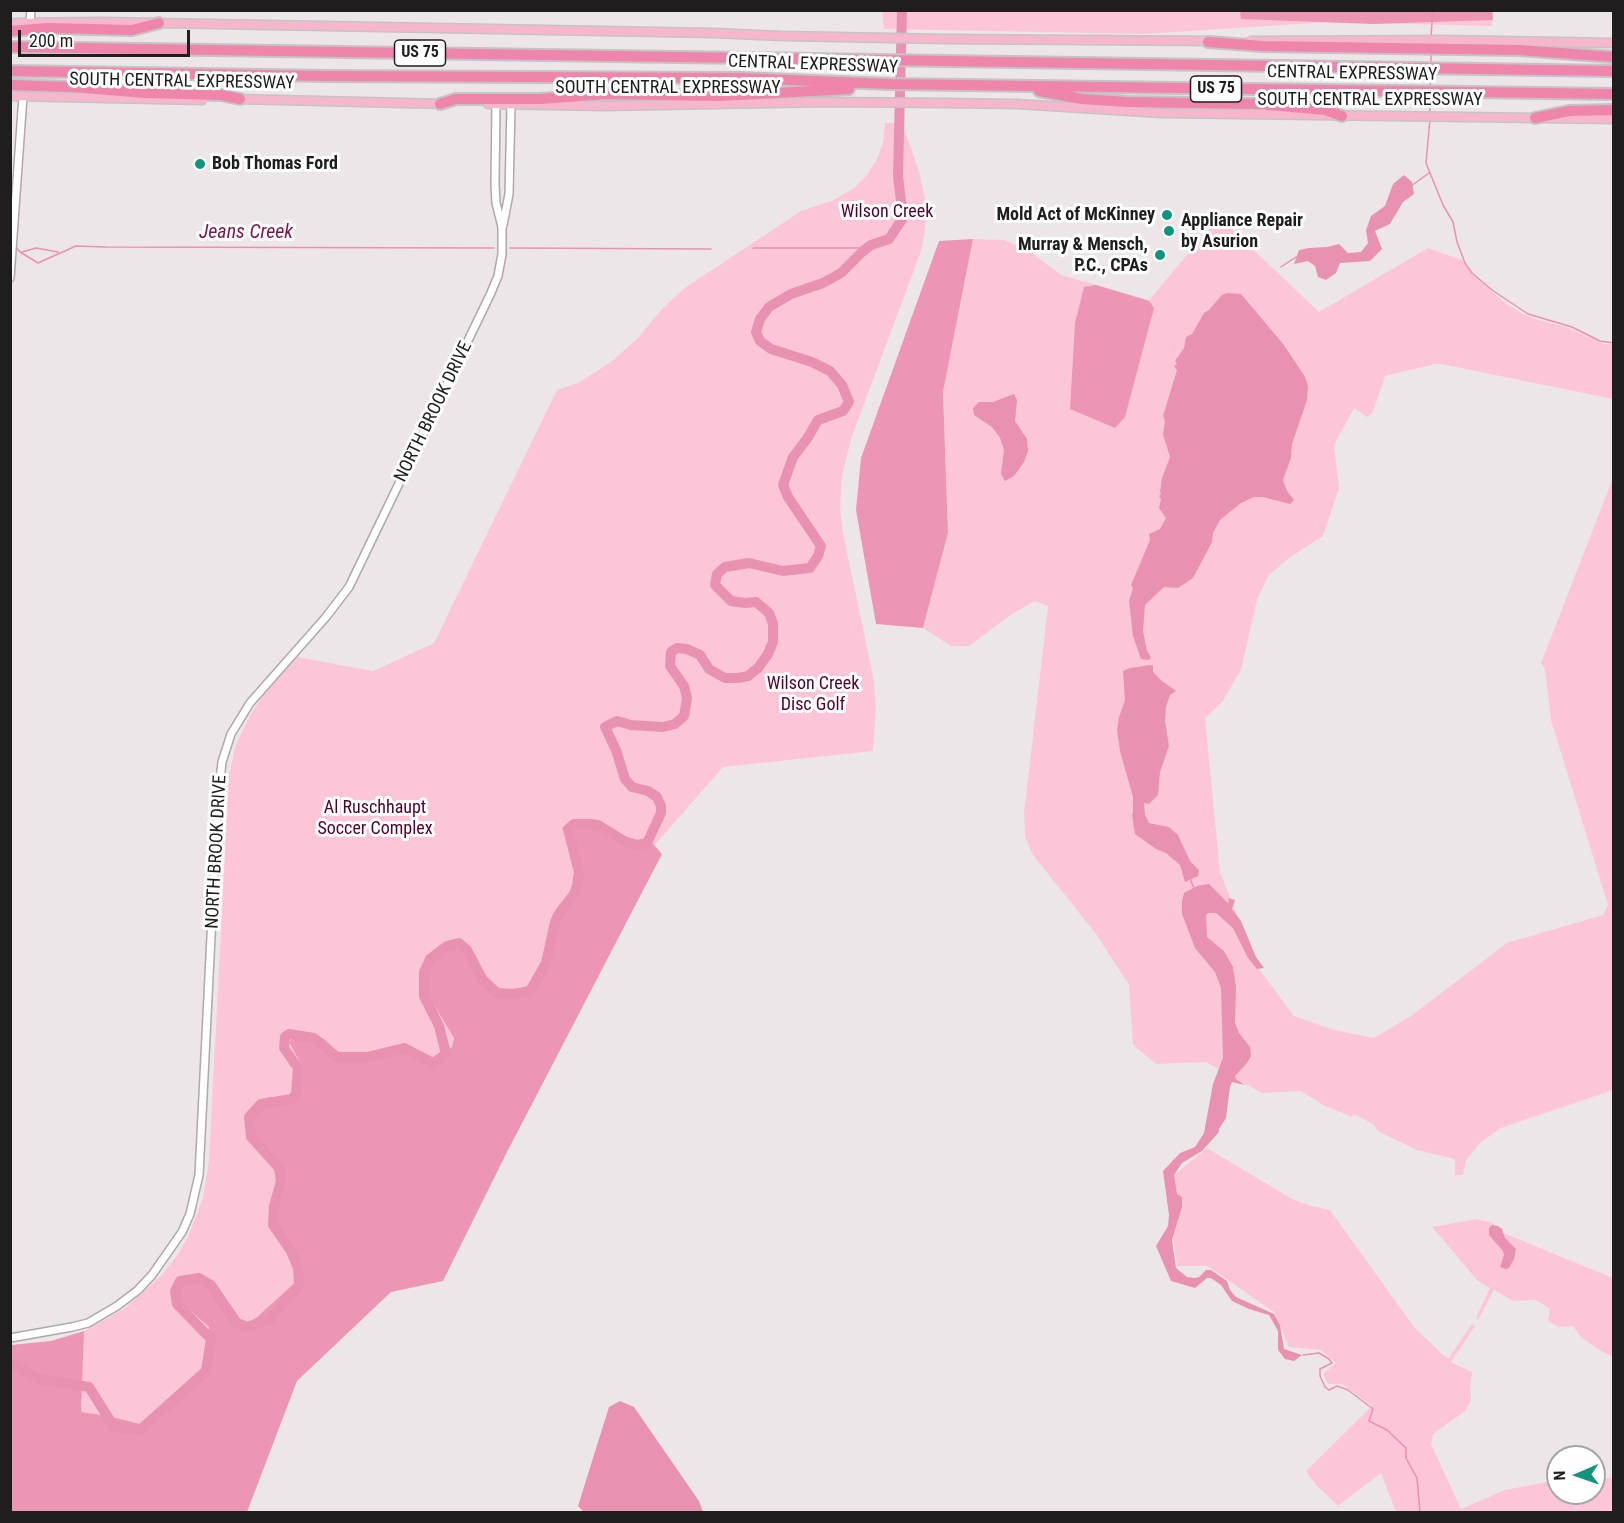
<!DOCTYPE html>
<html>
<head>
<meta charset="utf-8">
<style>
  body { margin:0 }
  #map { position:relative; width:1624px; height:1523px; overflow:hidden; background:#ede6e8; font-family:"Roboto Condensed",sans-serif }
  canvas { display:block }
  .frame { position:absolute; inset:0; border:12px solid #1f1d1e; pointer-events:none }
  .north { position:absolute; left:1546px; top:1445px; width:60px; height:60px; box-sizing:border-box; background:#fff; border:2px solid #a5a5a5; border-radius:50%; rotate:268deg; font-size:16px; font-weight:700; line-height:24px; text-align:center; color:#1f1d1e }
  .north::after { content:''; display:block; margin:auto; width:21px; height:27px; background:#10947e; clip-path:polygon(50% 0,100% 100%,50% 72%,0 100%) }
  .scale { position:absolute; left:18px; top:30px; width:172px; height:27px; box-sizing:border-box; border:3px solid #1f1d1e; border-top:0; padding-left:8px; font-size:18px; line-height:21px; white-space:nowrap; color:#1f1d1e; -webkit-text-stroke:4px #fff; paint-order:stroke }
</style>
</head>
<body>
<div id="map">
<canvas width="1624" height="1523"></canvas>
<div class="frame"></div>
<div class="north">N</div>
<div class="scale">200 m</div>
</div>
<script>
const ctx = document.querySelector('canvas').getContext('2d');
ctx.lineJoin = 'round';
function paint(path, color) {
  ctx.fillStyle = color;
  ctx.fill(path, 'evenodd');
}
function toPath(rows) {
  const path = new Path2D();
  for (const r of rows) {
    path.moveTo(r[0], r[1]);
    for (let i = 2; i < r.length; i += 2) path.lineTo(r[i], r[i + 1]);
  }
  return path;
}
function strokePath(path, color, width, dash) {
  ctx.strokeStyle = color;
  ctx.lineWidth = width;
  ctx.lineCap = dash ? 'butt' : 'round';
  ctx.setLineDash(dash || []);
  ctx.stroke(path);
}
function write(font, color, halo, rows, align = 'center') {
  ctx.font = font + ' "Roboto Condensed",sans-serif';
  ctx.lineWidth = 6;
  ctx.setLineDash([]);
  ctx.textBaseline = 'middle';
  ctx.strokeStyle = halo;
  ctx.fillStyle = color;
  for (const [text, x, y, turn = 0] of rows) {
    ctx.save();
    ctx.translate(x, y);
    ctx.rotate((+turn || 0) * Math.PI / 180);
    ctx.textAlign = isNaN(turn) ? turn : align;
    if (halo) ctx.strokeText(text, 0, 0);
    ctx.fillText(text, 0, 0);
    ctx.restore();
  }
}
paint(toPath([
  [882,11,1494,11,1492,26,1329,22,1145,34,884,29],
  [885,123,902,123,919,171,927,207,924,236,921,251,852,436,842,475,840,508,843,533,874,681,876,709,873,751,723,767,655,845,649,839,639,848,617,836,582,823,565,838,575,853,583,876,577,897,558,918,546,969,527,991,495,994,485,980,423,987,454,1038,452,1047,430,1063,403,1050,344,1058,324,1040,302,1032,290,1042,301,1064,293,1095,283,1098,269,1097,247,1130,286,1180,271,1227,292,1255,300,1278,247,1326,236,1321,211,1282,178,1300,209,1327,205,1363,198,1378,189,1390,171,1401,144,1425,109,1416,80,1412,84,1331,124,1309,160,1277,176,1257,188,1237,203,1198,209,1160,229,776,236,744,252,712,264,694,297,657,373,671,434,643,557,390,580,382,612,361,637,339,663,308,686,287,801,211,834,200,854,188,867,175,877,159,883,143],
  [1219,217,1319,312,1428,248,1462,260,1474,276,1505,303,1523,314,1538,320,1567,327,1604,344,1613,344,1613,399,1441,364,1435,364,1385,376,1373,412,1367,417,1354,408,1334,445,1339,488,1323,536,1289,558,1269,575,1257,600,1241,670,1222,702,1205,718,1220,872,1257,966,1294,1016,1334,1030,1374,1038,1411,1016,1507,943,1603,915,1608,905,1551,720,1545,669,1541,663,1613,478,1613,1090,1501,1128,1480,1143,1466,1160,1463,1175,1455,1175,1455,1159,1417,1150,1394,1139,1378,1131,1373,1124,1354,1114,1352,1117,1325,1106,1301,1091,1262,1093,1206,1062,1156,1064,1133,1045,1129,985,1096,934,1033,855,1025,836,1024,813,1048,606,1035,601,1012,614,969,646,951,646,923,628,948,533,943,392,973,239,1004,240,1027,249,1061,275,1149,300],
  [1207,1148,1292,1199,1311,1206,1330,1210,1414,1327,1443,1355,1449,1358,1472,1324,1475,1326,1451,1362,1472,1372,1470,1389,1471,1401,1465,1411,1433,1434,1431,1444,1461,1509,1505,1490,1547,1482,1558,1481,1558,1493,1594,1493,1594,1478,1603,1478,1613,1479,1613,1512,1396,1512,1381,1473,1338,1506,1315,1484,1306,1471,1372,1406,1342,1384,1328,1384,1323,1374,1336,1363,1321,1350,1289,1347,1274,1312,1208,1266,1177,1266,1173,1239,1179,1217,1174,1175],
  [1477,1219,1493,1223,1496,1230,1613,1278,1613,1357,1598,1349,1581,1337,1573,1326,1559,1327,1548,1321,1550,1309,1536,1300,1513,1301,1494,1290,1478,1320,1476,1318,1490,1288,1478,1281,1432,1227]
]), '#fdc6d8');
paint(toPath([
  [1492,10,1493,20,1373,24,1241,19,1240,11],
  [973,239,943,392,948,533,923,628,876,624,856,510,861,458,939,241],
  [1096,285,1149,301,1154,308,1125,417,1115,428,1070,409,1075,323,1084,287],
  [582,823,617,836,639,848,649,839,662,854,506,1154,443,1281,391,1292,297,1381,247,1512,11,1512,11,1345,51,1341,84,1331,81,1412,109,1416,144,1425,171,1401,189,1390,198,1378,205,1363,209,1327,178,1300,179,1289,188,1280,211,1282,236,1321,247,1326,300,1278,292,1255,271,1227,286,1180,247,1130,256,1103,269,1097,283,1098,293,1095,301,1064,289,1042,302,1032,324,1039,344,1058,403,1050,430,1063,452,1047,454,1038,423,987,429,966,454,943,475,960,495,994,527,991,546,969,558,918,577,897,583,876,575,853,565,838]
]), '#ed95b5');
paint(toPath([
  [1404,175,1412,182,1414,194,1403,202,1390,224,1375,231,1382,249,1370,261,1340,263,1336,273,1326,280,1318,277,1315,266,1308,261,1294,264,1299,250,1309,248,1327,247,1339,244,1348,253,1361,252,1368,243,1366,230,1371,216,1385,206,1393,184],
  [1227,293,1241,294,1284,345,1305,377,1308,386,1307,400,1292,444,1291,458,1283,480,1287,491,1294,500,1290,504,1263,497,1254,497,1241,503,1220,520,1213,533,1212,542,1193,578,1178,588,1164,587,1145,605,1143,631,1147,651,1151,657,1149,660,1141,659,1133,636,1129,601,1133,588,1131,585,1150,540,1149,534,1160,529,1166,518,1159,508,1161,499,1159,496,1161,494,1160,491,1162,478,1170,457,1163,434,1165,421,1163,416,1177,370,1174,366,1177,364,1175,361,1184,348,1186,337,1192,334,1204,313,1209,310,1222,295],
  [1014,394,1017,400,1015,421,1027,439,1028,451,1024,462,1014,476,1005,481,1001,474,1004,450,1000,438,992,427,974,415,973,408,979,402,993,402],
  [1150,665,1153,666,1153,672,1162,681,1176,691,1170,695,1166,707,1165,721,1169,746,1160,772,1158,795,1149,804,1144,803,1145,815,1149,823,1169,827,1178,835,1190,861,1199,870,1198,876,1185,882,1180,865,1166,853,1156,849,1135,834,1132,815,1133,813,1133,797,1120,751,1117,730,1119,717,1125,700,1123,671,1130,668],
  [1209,884,1228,903,1229,901,1228,898,1235,900,1232,909,1241,921,1256,957,1264,968,1257,969,1248,958,1233,928,1216,913,1208,913,1206,915,1207,937,1224,951,1233,967,1236,987,1235,1023,1239,1033,1250,1047,1251,1056,1247,1063,1235,1076,1236,1079,1245,1085,1232,1082,1230,1087,1226,1118,1219,1129,1219,1132,1202,1151,1182,1163,1174,1175,1177,1194,1182,1197,1182,1207,1172,1240,1176,1268,1187,1277,1195,1278,1199,1277,1206,1270,1211,1270,1227,1281,1230,1290,1236,1297,1274,1314,1280,1325,1284,1349,1302,1355,1294,1361,1285,1359,1278,1350,1278,1331,1269,1315,1249,1309,1232,1301,1221,1285,1211,1278,1207,1278,1195,1288,1171,1281,1156,1246,1168,1226,1169,1215,1163,1171,1180,1153,1195,1147,1204,1133,1213,1084,1223,1058,1221,988,1215,972,1195,948,1182,914,1182,901,1184,893,1197,886],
  [1492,1225,1498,1226,1502,1229,1505,1238,1516,1249,1514,1259,1509,1268,1506,1269,1500,1267,1504,1255,1503,1251,1489,1235,1489,1228],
  [620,1401,634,1407,699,1501,703,1512,584,1512,578,1506,609,1407]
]), '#e991b1');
strokePath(toPath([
  [1431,36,1433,10],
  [1431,63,1431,53],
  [1430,87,1431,74],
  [1430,114,1430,95],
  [1430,119,1426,163,1443,205,1453,222,1457,242,1465,263,1472,273,1492,290,1528,314,1572,327,1600,341,1614,343],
  [1411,186,1429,173],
  [16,247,20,252,38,263,76,246,106,247,494,248],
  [510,248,711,249],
  [753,248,867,248],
  [22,252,36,248,58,252],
  [1281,267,1296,257],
  [1190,879,1194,888],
  [1303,1355,1319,1353,1329,1359,1332,1363,1320,1369,1320,1376,1325,1387,1329,1390,1337,1386,1348,1390,1373,1409,1369,1421,1387,1430,1406,1448,1406,1458,1417,1478,1420,1512]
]), '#e991b1', 1.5);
strokePath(toPath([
  [10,1363,39,1379,89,1387,114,1427,140,1430,206,1371,211,1339,177,1304,175,1291,180,1281,199,1278,211,1285,237,1323,247,1327,270,1319,299,1285,298,1268,291,1251,273,1225,274,1206,281,1181,279,1168,251,1137,249,1117,261,1104,292,1099,296,1094,298,1068,284,1048,285,1037,289,1034,314,1038,337,1057,367,1057,404,1048,433,1063,446,1054,439,1026,424,996,424,972,430,959,447,946,459,943,467,950,483,980,497,993,514,994,530,991,546,963,555,922,558,915,574,894,577,886,579,872,568,829,574,824,589,824,598,825,624,841,637,845,647,843,661,813,661,806,657,797,648,791,632,787,625,779,616,750,605,727,617,721,631,725,663,727,675,724,684,716,687,698,684,686,670,666,671,652,677,648,687,649,700,655,709,669,725,678,738,678,748,676,758,668,768,654,773,642,773,624,769,613,756,602,745,603,731,601,715,585,717,574,725,567,749,563,783,571,810,568,818,556,821,546,788,497,783,485,793,457,807,439,818,420,843,411,849,402,842,385,830,371,812,362,771,349,760,341,756,332,760,319,769,307,791,294,823,283,841,273,862,252,871,245,889,239,903,218,898,176,902,10]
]), '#e991b1', 10);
const minor = toPath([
  [30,23,31,10],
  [503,225,509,194,511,105],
  [10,278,23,96],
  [10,1338,72,1327,88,1323,117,1306,138,1290,152,1275,182,1232,190,1214,199,1175,218,798,222,762,231,734,250,703,326,617,349,587,490,295,498,276,502,254,502,227,496,203,495,184,496,104]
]);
const major = toPath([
  [10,23,102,22,714,33,782,36,945,39,1214,41],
  [1251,41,1446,40,1614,43],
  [10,96,202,100],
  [236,99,445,104],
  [488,104,604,106,828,102,942,103,1017,104,1162,113,1614,119]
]);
const highway = toPath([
  [10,31,48,28,132,30,159,23],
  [1208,42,1263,46,1519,50,1614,57],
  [10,47,1614,71],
  [10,71,326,76,740,78,890,84,1614,94],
  [10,85,71,87,145,93,221,95,240,99],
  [1039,91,1082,99,1127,102,1258,104,1325,110,1342,116],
  [440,104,456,99,541,99,606,94,720,96,849,89],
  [1535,118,1569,111,1614,110]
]);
strokePath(minor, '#aea8a9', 10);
strokePath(major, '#c5c4c4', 11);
strokePath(highway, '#c5c4c4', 14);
strokePath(minor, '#fff', 7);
strokePath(major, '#f5b6ce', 8);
strokePath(highway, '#ef85ad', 10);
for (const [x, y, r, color] of [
  [200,164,6,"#10947e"],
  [1167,215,6,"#10947e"],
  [1169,231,6,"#10947e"],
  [1160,255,6,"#10947e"]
]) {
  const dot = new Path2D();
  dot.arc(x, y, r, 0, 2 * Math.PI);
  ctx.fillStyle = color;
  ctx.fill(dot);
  strokePath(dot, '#fff', 2);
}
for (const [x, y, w] of [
  [420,53,51],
  [1216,89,51]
]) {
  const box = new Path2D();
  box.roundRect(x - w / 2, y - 13, w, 26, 4.5);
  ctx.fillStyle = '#fff';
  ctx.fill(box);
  strokePath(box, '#1f1d1e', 1.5);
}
write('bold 16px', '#1f1d1e', null, [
  ["US 75",420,53],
  ["US 75",1216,89]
]);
write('18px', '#1f1d1e', '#fff', [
  ["CENTRAL EXPRESSWAY",813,65,2],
  ["CENTRAL EXPRESSWAY",1352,74,1],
  ["SOUTH CENTRAL EXPRESSWAY",182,82,1],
  ["SOUTH CENTRAL EXPRESSWAY",668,88],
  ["SOUTH CENTRAL EXPRESSWAY",1370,100],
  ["NORTH BROOK DRIVE",434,412,-64],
  ["NORTH BROOK DRIVE",217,852,-87]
]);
write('bold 18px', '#1f1d1e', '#fff', [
  ["Bob Thomas Ford",212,164],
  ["Mold Act of McKinney",1155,215,"right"],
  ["Appliance Repair",1181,221],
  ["by Asurion",1181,242],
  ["Murray & Mensch,",1148,245,"right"],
  ["P.C., CPAs",1148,266,"right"]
], 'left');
write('18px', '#51022b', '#fff', [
  ["Wilson Creek",887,212],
  ["Wilson Creek",813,684],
  ["Disc Golf",813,705],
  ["Al Ruschhaupt",375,808],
  ["Soccer Complex",375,829]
]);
write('italic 20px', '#7d1648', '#fff', [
  ["Jeans Creek",246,233]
]);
</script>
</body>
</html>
